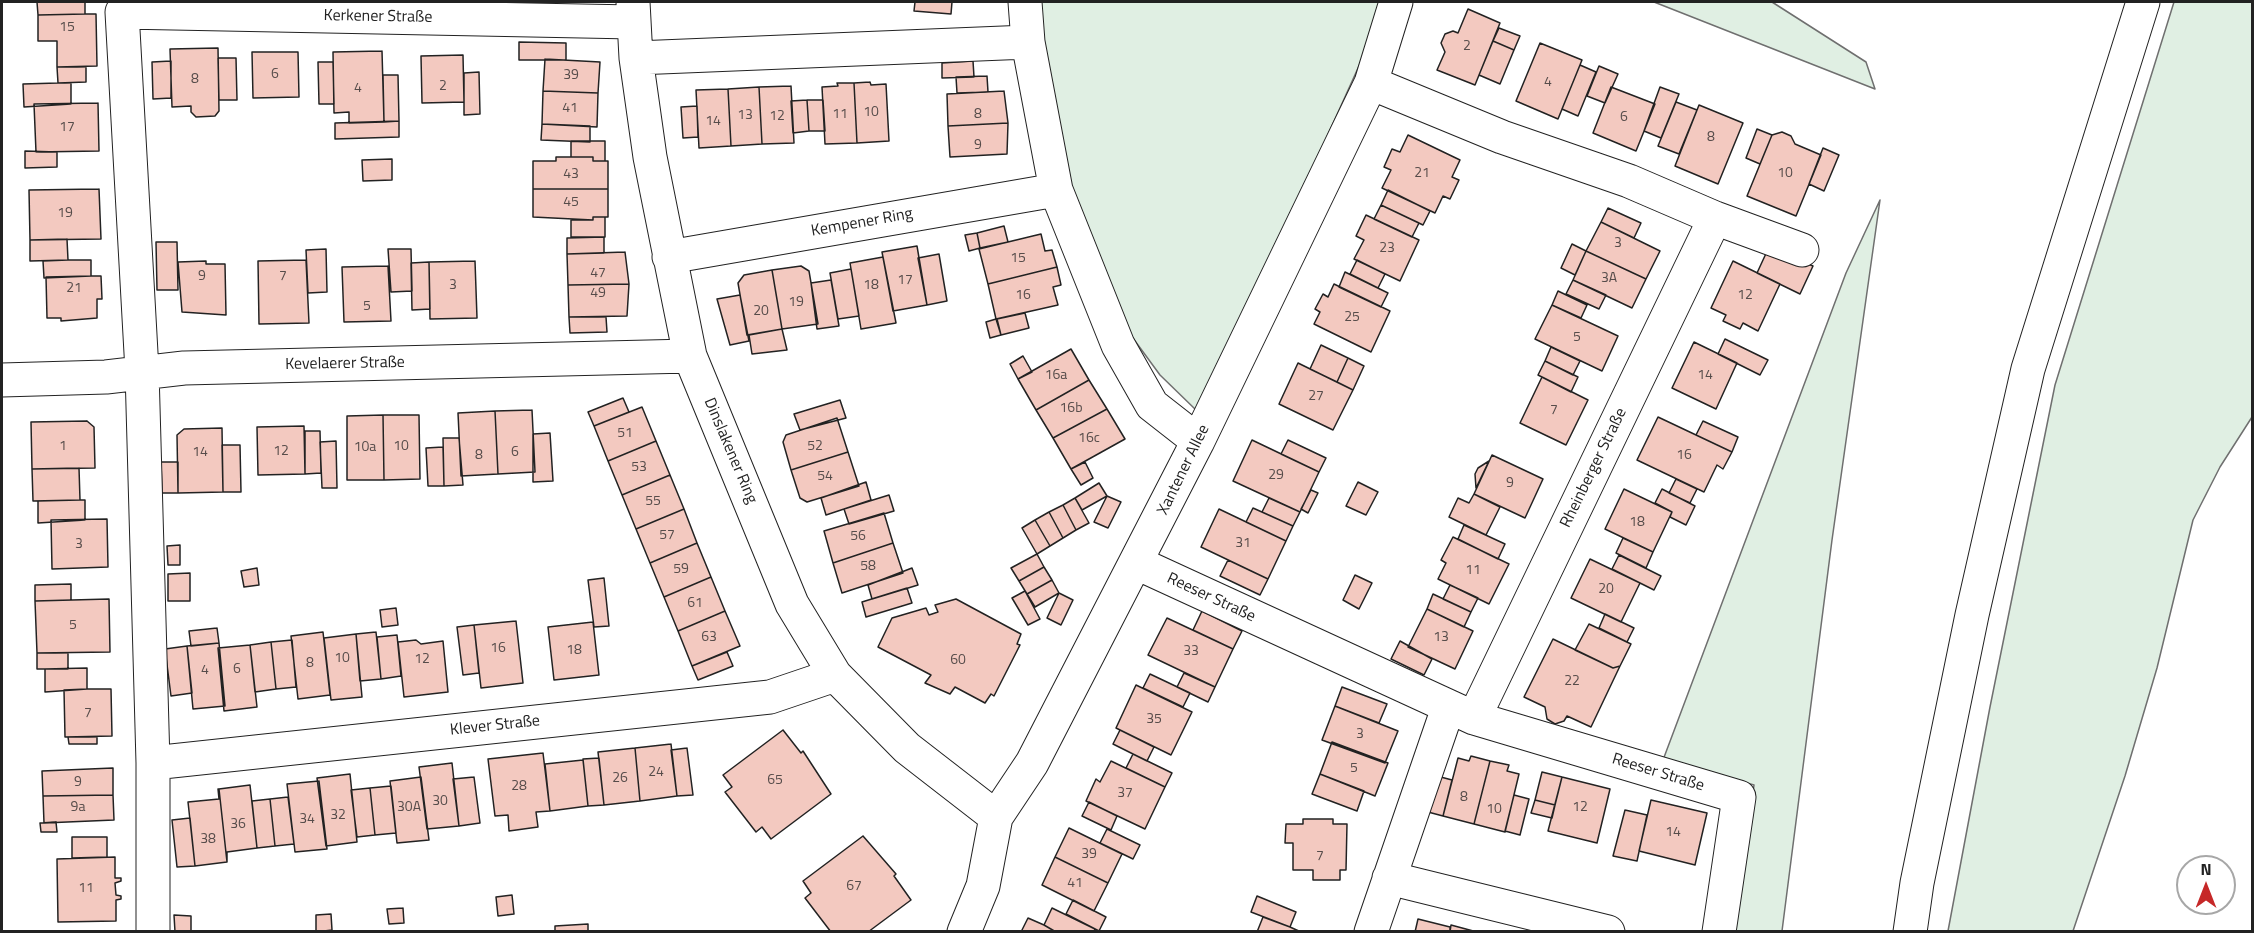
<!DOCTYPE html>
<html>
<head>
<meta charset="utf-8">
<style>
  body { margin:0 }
  #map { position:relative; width:2254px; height:933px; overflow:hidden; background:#fff; font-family:"Titillium Web",sans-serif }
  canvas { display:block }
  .frame { position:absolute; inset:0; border:3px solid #222; pointer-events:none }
  .north { position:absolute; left:2176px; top:855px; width:60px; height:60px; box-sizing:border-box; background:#fff; border:2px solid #a7a7a7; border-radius:50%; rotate:0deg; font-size:16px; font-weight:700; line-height:24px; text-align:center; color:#222 }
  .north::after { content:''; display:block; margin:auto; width:21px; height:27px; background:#c62828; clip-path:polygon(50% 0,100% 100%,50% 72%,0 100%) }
</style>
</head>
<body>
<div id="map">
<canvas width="2254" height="933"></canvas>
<div class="frame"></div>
<div class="north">N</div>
</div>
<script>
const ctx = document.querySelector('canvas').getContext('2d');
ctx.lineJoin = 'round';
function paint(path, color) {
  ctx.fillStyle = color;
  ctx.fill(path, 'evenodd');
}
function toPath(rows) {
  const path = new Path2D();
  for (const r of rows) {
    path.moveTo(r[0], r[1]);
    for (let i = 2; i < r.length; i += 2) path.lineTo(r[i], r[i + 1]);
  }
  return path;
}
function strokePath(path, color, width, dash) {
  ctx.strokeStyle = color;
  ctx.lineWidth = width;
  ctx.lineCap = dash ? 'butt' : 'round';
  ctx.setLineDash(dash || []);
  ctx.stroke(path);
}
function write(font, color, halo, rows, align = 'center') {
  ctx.font = font + ' "Titillium Web",sans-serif';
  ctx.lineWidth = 4.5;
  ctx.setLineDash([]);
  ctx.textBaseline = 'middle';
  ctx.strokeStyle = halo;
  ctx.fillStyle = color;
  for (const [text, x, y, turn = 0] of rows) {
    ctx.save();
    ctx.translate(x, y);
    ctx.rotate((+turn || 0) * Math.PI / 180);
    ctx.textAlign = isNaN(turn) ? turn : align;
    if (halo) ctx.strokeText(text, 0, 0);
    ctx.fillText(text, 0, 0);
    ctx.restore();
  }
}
const green = toPath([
  [1033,2,1382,2,1368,46,1316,161,1196,410,1160,375,1116,315,1076,216,1033,2],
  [1654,2,1772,2,1866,62,1875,89,1654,2],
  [2174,2,2252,2,2252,417,2220,467,2193,520,2157,668,2125,776,2073,931,1948,931,1990,707,2055,385,2174,2],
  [1880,200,1832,540,1782,931,1734,931,1754,785,1663,760,1846,273,1880,200]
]);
paint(green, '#e0efe3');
strokePath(green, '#6f6f6f', 1.5);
const building = toPath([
  [37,2,85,2,85,14,38,15,37,2],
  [915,2,952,2,951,14,914,11,915,2],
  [1468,9,1500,23,1475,85,1437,70,1445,52,1441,43,1445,34,1453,31,1458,33,1468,9],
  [85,14,96,14,97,66,57,67,57,41,38,41,38,15,85,14],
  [1499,28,1520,36,1514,50,1493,41,1499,28],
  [1493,41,1514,50,1500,84,1479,75,1493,41],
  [519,42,566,43,566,60,519,60,519,42],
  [1540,43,1582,60,1558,119,1516,101,1540,43],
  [218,48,219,111,215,116,196,117,191,112,191,106,172,107,170,49,218,48],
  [382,51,384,122,349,123,349,112,334,113,333,52,382,51],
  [252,52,298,52,299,97,253,98,252,52],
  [463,55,464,102,422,103,421,56,463,55],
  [218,58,236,58,237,100,219,100,218,58],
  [545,59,600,62,598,93,543,91,545,59],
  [171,61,171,98,153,99,152,62,171,61],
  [973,61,974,77,942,78,942,63,973,61],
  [318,62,333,62,334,104,319,104,318,62],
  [1580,65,1596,72,1578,116,1562,109,1580,65],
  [1599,66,1618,74,1605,103,1587,96,1599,66],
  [57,67,86,67,86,82,58,83,57,67],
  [479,72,480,114,464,115,464,73,479,72],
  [383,75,398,75,399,121,384,122,383,75],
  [987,76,988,92,957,93,956,77,987,76],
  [870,82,871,85,886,84,889,141,857,143,854,83,870,82],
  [58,83,71,83,71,104,24,107,23,84,58,83],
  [837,83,854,83,857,143,825,144,822,87,838,86,837,83],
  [791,86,794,143,762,144,759,87,791,86],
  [759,87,762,144,731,146,728,89,759,87],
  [1611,87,1655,104,1636,151,1593,133,1611,87],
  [1660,87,1679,94,1661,138,1644,131,1660,87],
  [728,89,731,146,699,148,696,90,728,89],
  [543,91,598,93,597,127,542,124,543,91],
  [1004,91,1008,123,948,126,947,94,1004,91],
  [807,100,823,100,825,131,809,131,807,100],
  [807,100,809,131,793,133,791,101,807,100],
  [1676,102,1697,110,1679,154,1658,146,1676,102],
  [98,103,99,151,36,152,34,104,98,103],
  [1699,105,1743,123,1718,184,1675,166,1699,105],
  [697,106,698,137,683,138,681,107,697,106],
  [399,121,399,137,335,139,335,123,399,121],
  [1008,123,1007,154,950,157,948,126,1008,123],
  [542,124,590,126,590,142,541,140,542,124],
  [1757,129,1772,135,1760,164,1746,158,1757,129],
  [1782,132,1791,136,1795,144,1821,155,1796,216,1747,196,1772,135,1782,132],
  [1408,135,1460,160,1452,177,1459,180,1450,199,1443,196,1435,213,1382,188,1391,170,1384,167,1392,149,1400,152,1408,135],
  [571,141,605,141,605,161,593,161,593,157,571,157,571,141],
  [1823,148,1839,155,1824,191,1809,184,1823,148],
  [25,151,57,152,57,167,25,168,25,151],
  [556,157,593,157,593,161,608,161,608,189,533,189,533,161,556,161,556,157],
  [392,159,392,180,363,181,362,160,392,159],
  [99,189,101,239,30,240,29,190,99,189],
  [533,189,608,189,608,217,593,217,593,220,533,217,533,189],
  [1388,190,1430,211,1423,225,1381,205,1388,190],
  [1381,205,1419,223,1412,237,1374,219,1381,205],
  [1608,208,1641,223,1634,238,1601,222,1608,208],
  [1366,215,1419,240,1400,281,1354,259,1364,240,1356,236,1366,215],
  [593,217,605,217,605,237,571,237,571,220,593,220,593,217],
  [1601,222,1660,251,1646,279,1586,251,1601,222],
  [1004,226,1008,242,980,248,977,233,1004,226],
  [977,233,980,248,969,251,965,235,977,233],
  [1041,234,1045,251,1052,250,1057,267,988,284,979,249,1041,234],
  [604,237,604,253,567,254,567,238,604,237],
  [67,239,68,260,30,261,30,240,67,239],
  [156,242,177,242,178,290,157,290,156,242],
  [1572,244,1586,251,1575,275,1561,268,1572,244],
  [917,246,927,305,893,311,882,252,917,246],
  [1769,247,1813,266,1800,294,1757,273,1769,247],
  [326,249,327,292,308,293,306,250,326,249],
  [388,249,411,249,412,291,391,292,388,249],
  [1586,251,1646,279,1632,308,1573,280,1586,251],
  [625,252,629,284,568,285,567,254,625,252],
  [939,254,947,301,927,305,918,258,939,254],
  [883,257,896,323,861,329,850,263,883,257],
  [68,260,91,260,91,276,44,278,43,261,68,260],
  [306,260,309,323,259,324,258,261,306,260],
  [1357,260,1385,274,1378,288,1350,274,1357,260],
  [206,261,206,264,225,264,226,315,182,312,178,262,206,261],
  [475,261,477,318,430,319,429,262,475,261],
  [1733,261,1780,284,1758,331,1743,323,1740,329,1723,321,1726,315,1711,308,1733,261],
  [429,262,430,309,412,310,411,263,429,262],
  [388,266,391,321,344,322,342,267,388,266],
  [801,266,809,271,818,324,782,329,772,270,801,266],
  [1057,267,1061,285,1053,287,1058,305,996,319,988,284,1057,267],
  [851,269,859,316,838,319,830,273,851,269],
  [772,270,782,329,747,335,738,283,744,275,772,270],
  [1345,272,1388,293,1381,307,1339,287,1345,272],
  [91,276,101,276,102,299,97,299,97,318,61,321,61,318,47,318,46,277,91,276],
  [831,280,839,326,817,329,811,283,831,280],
  [1573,280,1606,295,1599,309,1566,294,1573,280],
  [629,284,627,316,569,317,568,285,629,284],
  [1334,284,1390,311,1371,352,1314,324,1320,312,1315,309,1323,294,1328,297,1334,284],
  [1558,291,1587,305,1581,318,1552,305,1558,291],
  [740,295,749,341,730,345,717,299,740,295],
  [1552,305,1618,336,1602,371,1535,339,1552,305],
  [1025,313,1029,328,1001,335,997,319,1025,313],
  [569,317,606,317,607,332,570,333,569,317],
  [996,319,1001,335,990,338,986,322,996,319],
  [782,329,787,350,752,354,749,335,782,329],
  [1725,339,1768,360,1760,375,1718,354,1725,339],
  [1694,342,1737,363,1716,409,1672,388,1694,342],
  [1321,345,1348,358,1337,382,1310,369,1321,345],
  [1551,347,1580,361,1573,375,1545,361,1551,347],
  [1071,349,1089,380,1036,410,1018,379,1071,349],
  [1023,356,1032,372,1018,379,1010,364,1023,356],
  [1348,358,1364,366,1353,390,1337,382,1348,358],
  [1545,361,1578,377,1571,392,1538,375,1545,361],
  [1298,363,1353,390,1333,430,1279,404,1298,363],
  [1542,377,1588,400,1566,445,1520,423,1542,377],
  [1089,380,1107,409,1053,438,1036,410,1089,380],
  [623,398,629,412,594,426,588,412,623,398],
  [840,400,846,418,800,430,794,414,840,400],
  [642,407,656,441,608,461,594,426,642,407],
  [1107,409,1125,439,1071,469,1053,438,1107,409],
  [532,410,535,472,498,474,495,411,532,410],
  [495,411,498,474,461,476,458,413,495,411],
  [383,415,384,480,347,480,347,416,383,415],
  [383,415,419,415,420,479,384,480,383,415],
  [1658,417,1732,452,1723,469,1717,465,1704,492,1637,460,1658,417],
  [837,418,848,452,791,470,783,442,786,435,837,418],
  [87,421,94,427,95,468,32,469,31,422,87,421],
  [1703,421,1738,437,1732,452,1696,435,1703,421],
  [304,426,305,474,258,475,257,427,304,426],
  [222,428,223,492,178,493,177,435,184,429,222,428],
  [305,431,320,431,321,473,305,474,305,431],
  [550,433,553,481,533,482,533,434,550,433],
  [443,438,459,438,463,485,444,486,443,438],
  [1252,440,1319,472,1300,512,1233,481,1252,440],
  [1288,440,1326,458,1319,472,1281,454,1288,440],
  [336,441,337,488,322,488,320,442,336,441],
  [656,441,670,475,622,495,608,461,656,441],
  [222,445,240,445,241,492,223,492,222,445],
  [443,447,444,486,428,486,426,448,443,447],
  [848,452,859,486,807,502,800,498,791,470,848,452],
  [1492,455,1543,479,1525,518,1474,494,1492,455],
  [1489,461,1476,488,1475,474,1478,468,1489,461],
  [161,462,178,462,178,493,162,493,161,462],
  [1085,462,1093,478,1081,485,1071,469,1085,462],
  [79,468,80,500,33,501,32,469,79,468],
  [670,475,684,509,636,529,622,495,670,475],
  [1676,479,1697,489,1690,503,1669,493,1676,479],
  [866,482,871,500,826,515,821,498,866,482],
  [1358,482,1378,492,1366,515,1346,506,1358,482],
  [1099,483,1107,496,1082,510,1075,498,1099,483],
  [1624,489,1672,512,1653,552,1605,529,1624,489],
  [1662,489,1695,506,1686,525,1670,517,1672,512,1655,503,1662,489],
  [1311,490,1318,493,1308,513,1301,509,1311,490],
  [1474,494,1500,507,1486,535,1449,517,1458,498,1469,503,1474,494],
  [889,495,894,511,849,524,844,509,889,495],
  [1107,496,1121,502,1108,528,1094,522,1107,496],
  [1075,498,1089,523,1076,530,1063,505,1075,498],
  [1269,498,1300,512,1293,526,1262,512,1269,498],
  [80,500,85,500,85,520,38,523,38,501,80,500],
  [1063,505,1076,530,1063,538,1049,512,1063,505],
  [1253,508,1293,526,1286,541,1246,522,1253,508],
  [684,509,697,543,650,563,636,529,684,509],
  [1219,509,1286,541,1268,579,1201,547,1219,509],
  [1049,512,1063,538,1050,546,1035,520,1049,512],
  [884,513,893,543,833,563,824,531,884,513],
  [107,519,108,567,52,569,51,520,107,519],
  [1035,520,1050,546,1037,554,1022,528,1035,520],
  [1464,525,1505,544,1498,559,1458,539,1464,525],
  [1453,537,1509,564,1489,604,1438,579,1446,563,1441,560,1453,537],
  [1623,538,1653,552,1646,568,1616,553,1623,538],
  [697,543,711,577,664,597,650,563,697,543],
  [893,543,903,573,842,593,833,563,893,543],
  [180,545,180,565,168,565,167,546,180,545],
  [1037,554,1044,567,1019,581,1011,568,1037,554],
  [1619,555,1661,576,1654,590,1612,569,1619,555],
  [1590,559,1640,583,1621,622,1571,598,1590,559],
  [1228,560,1268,579,1260,595,1220,576,1228,560],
  [1044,567,1052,580,1027,594,1019,581,1044,567],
  [257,568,259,585,244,587,241,571,257,568],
  [912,568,918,585,872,599,868,585,912,568],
  [190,573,190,601,168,601,168,574,190,573],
  [1355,575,1372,583,1359,609,1343,600,1355,575],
  [711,577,725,611,678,631,664,597,711,577],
  [604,578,609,626,594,627,588,580,604,578],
  [1052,580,1059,593,1035,607,1027,594,1052,580],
  [71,584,71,600,35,601,35,585,71,584],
  [1450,585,1478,598,1471,612,1443,599,1450,585],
  [907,588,912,603,866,617,862,602,907,588],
  [1025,591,1040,619,1028,625,1012,598,1025,591],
  [1059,593,1073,600,1061,625,1047,618,1059,593],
  [1433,594,1471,612,1464,627,1427,609,1433,594],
  [109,599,110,652,37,653,35,601,109,599],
  [956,599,1021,634,1017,644,1020,645,994,696,991,694,985,703,955,687,950,694,925,683,931,675,878,647,892,618,926,608,929,615,938,612,935,605,956,599],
  [396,608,398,625,382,627,380,610,396,608],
  [1427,609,1473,631,1455,669,1408,647,1427,609],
  [725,611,740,646,692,666,678,631,725,611],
  [1202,611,1242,631,1233,649,1193,630,1202,611],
  [1605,614,1634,628,1627,642,1599,628,1605,614],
  [1167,618,1233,649,1215,687,1148,655,1167,618],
  [516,621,523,683,481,688,474,625,516,621],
  [593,622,599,675,554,680,548,627,593,622],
  [1589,624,1631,644,1620,666,1613,668,1575,650,1589,624],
  [474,625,479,673,463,675,457,627,474,625],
  [217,628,219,643,191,646,189,631,217,628],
  [323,632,330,695,298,699,291,636,323,632],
  [376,632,381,679,360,681,356,634,376,632],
  [356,634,362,697,331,700,324,638,356,634],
  [397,635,401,676,381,679,377,637,397,635],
  [1553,639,1613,668,1620,666,1591,727,1567,716,1564,721,1555,724,1547,719,1545,707,1524,697,1553,639],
  [292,640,296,687,276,689,271,642,292,640],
  [416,640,421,644,443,641,448,692,404,697,398,642,416,640],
  [1400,641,1432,659,1424,675,1391,659,1400,641],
  [271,642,276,689,255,692,250,645,271,642],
  [219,643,225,706,193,709,187,646,219,643],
  [250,645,257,707,224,711,218,648,250,645],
  [187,646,192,693,171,696,165,649,187,646],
  [727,652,733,666,698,680,692,666,727,652],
  [37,653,68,653,68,669,37,669,37,653],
  [87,668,87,689,45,692,45,669,87,668],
  [1184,673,1215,687,1208,702,1177,687,1184,673],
  [1150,674,1190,693,1183,707,1143,688,1150,674],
  [1136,685,1192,712,1171,755,1116,728,1136,685],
  [1342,687,1387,704,1379,723,1335,706,1342,687],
  [87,689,111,689,112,736,65,737,64,690,87,689],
  [1335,706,1398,731,1385,763,1322,740,1335,706],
  [783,730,801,753,803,751,831,794,771,839,762,827,756,832,725,792,732,787,723,775,783,730],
  [1120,730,1154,747,1147,761,1113,744,1120,730],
  [68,737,97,737,97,744,69,744,68,737],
  [1332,742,1388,763,1375,796,1320,774,1332,742],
  [671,744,677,796,640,801,635,748,671,744],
  [635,748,640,801,604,805,598,752,635,748],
  [687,748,693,795,677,796,671,750,687,748],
  [543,753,550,811,536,812,538,827,509,831,508,815,495,816,488,759,543,753],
  [1133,754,1172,773,1165,787,1126,768,1133,754],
  [1471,756,1490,761,1474,824,1443,816,1458,758,1469,761,1471,756],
  [599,758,604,805,588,806,583,759,599,758],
  [583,760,588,806,550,811,545,764,583,760],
  [1111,761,1165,787,1145,829,1086,801,1096,779,1100,782,1111,761],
  [1490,761,1509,765,1507,771,1519,774,1505,832,1474,824,1490,761],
  [452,763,459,826,427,829,419,767,452,763],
  [113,768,113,795,43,796,42,771,113,768],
  [1542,772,1562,777,1555,805,1535,800,1542,772],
  [350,774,357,842,326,846,317,778,350,774],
  [1320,774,1364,791,1357,811,1312,794,1320,774],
  [1437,776,1452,780,1443,816,1428,812,1437,776],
  [421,777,429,840,397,843,390,781,421,777],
  [474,777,480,823,459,826,453,779,474,777],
  [1562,777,1610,789,1597,843,1548,831,1562,777],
  [319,781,327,849,295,852,287,784,319,781],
  [250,785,257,848,227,852,227,862,219,789,250,785],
  [391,786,396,833,375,835,370,788,391,786],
  [370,788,375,835,357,837,351,790,370,788],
  [218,789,219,789,227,862,195,866,188,802,219,799,218,789],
  [113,795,114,820,44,823,43,796,113,795],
  [1514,795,1529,799,1520,835,1505,831,1514,795],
  [288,797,294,844,275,846,270,799,288,797],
  [270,799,275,846,257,848,252,801,270,799],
  [1535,800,1555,805,1552,818,1531,813,1535,800],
  [1651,800,1707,813,1695,865,1639,851,1651,800],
  [1089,802,1117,816,1111,830,1082,816,1089,802],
  [1625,810,1647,815,1637,861,1613,856,1625,810],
  [190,818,195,866,177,867,172,820,190,818],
  [1303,819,1333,819,1333,824,1347,824,1346,870,1340,870,1340,880,1313,880,1313,870,1293,870,1293,843,1285,843,1286,824,1303,824,1303,819],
  [56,822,57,832,41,832,40,823,56,822],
  [1069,828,1122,854,1108,883,1055,857,1069,828],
  [1107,829,1140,845,1133,859,1100,843,1107,829],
  [863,836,896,874,894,876,911,900,868,932,831,932,805,898,811,893,803,881,863,836],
  [72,837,107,837,107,857,72,858,72,837],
  [115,857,115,878,121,878,121,881,115,883,116,895,121,896,121,899,116,900,116,921,58,922,57,859,115,857],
  [1055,857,1108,883,1094,911,1042,885,1055,857],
  [512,895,514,914,498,916,496,897,512,895],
  [1257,896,1296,912,1290,927,1251,912,1257,896],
  [1073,900,1106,917,1099,931,1066,914,1073,900],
  [403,908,404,923,389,924,387,909,403,908],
  [1052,908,1095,929,1094,932,1056,932,1044,925,1052,908],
  [331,914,332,930,316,932,316,915,331,914],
  [174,915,191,916,191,932,175,932,174,915],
  [1263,917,1290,927,1301,932,1257,932,1263,917],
  [1028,918,1044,925,1056,932,1021,932,1028,918],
  [1418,919,1450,927,1450,932,1415,932,1418,919],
  [588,924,588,932,555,932,555,926,588,924],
  [1451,925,1477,932,1450,932,1451,925]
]);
paint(building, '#f3c9c0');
strokePath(building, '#222', 1.5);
const minor = toPath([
  [633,2,636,58,650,157,690,356,792,604,835,675,907,748,996,817],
  [1025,2,1028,42,1056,190,1118,345,1152,405,1198,441],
  [636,58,1028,42],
  [1371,83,1502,137,1629,181,1715,218,1474,718],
  [1715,218,1802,250],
  [669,257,1056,190],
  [2,380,106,377,184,368,690,356],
  [1137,563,1474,718,1739,797,1719,932],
  [153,763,770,697,835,675],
  [1389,878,1608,932],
  [153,932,153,763,142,371,122,12,633,22],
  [964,932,983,886,996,817,1032,763,1198,441,1371,83,1396,2],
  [1371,932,1448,708]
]);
const major = toPath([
  [1910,932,1917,883,1972,615,2028,369,2143,2]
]);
strokePath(minor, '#222', 35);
strokePath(major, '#222', 35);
strokePath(minor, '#fff', 33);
strokePath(major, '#fff', 33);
write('14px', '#564c4a', null, [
  ["15",67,28],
  ["2",1467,47],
  ["6",275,75],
  ["39",571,76],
  ["8",195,80],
  ["4",1548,83],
  ["2",443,87],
  ["4",358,89],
  ["41",570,109],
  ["10",871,113],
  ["11",840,115],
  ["8",978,115],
  ["13",745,116],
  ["12",777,117],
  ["6",1624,118],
  ["14",713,122],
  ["17",67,128],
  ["8",1711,138],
  ["9",978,146],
  ["21",1422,174],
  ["10",1785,174],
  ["43",571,175],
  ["45",571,203],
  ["19",65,214],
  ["3",1618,244],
  ["23",1387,249],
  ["15",1018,259],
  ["47",598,274],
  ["9",202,277],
  ["7",283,277],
  ["3A",1609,279],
  ["17",905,281],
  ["3",453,286],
  ["18",871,286],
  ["21",74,289],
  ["49",598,294],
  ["16",1023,296],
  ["12",1745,296],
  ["19",796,303],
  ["5",367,307],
  ["20",761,312],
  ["25",1352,318],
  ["5",1577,338],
  ["16a",1056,376],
  ["14",1705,376],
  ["27",1316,397],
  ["16b",1071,409],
  ["7",1554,411],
  ["51",625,434],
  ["16c",1089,439],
  ["1",63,447],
  ["10",401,447],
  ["52",815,447],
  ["10a",365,448],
  ["12",281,452],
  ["14",200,453],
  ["6",515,453],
  ["8",479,456],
  ["16",1684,456],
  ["53",639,468],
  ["29",1276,476],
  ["54",825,477],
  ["9",1510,484],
  ["55",653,502],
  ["18",1637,523],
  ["57",667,536],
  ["56",858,537],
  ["31",1243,544],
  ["3",79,545],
  ["58",868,567],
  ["59",681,570],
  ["11",1473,571],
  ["20",1606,590],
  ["61",695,604],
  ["5",73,626],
  ["63",709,638],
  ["13",1441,638],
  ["16",498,649],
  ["18",574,651],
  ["33",1191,652],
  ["10",342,659],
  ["12",422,660],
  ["60",958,661],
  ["8",310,664],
  ["6",237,670],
  ["4",205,671],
  ["22",1572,682],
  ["7",88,714],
  ["35",1154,720],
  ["3",1360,735],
  ["5",1354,769],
  ["24",656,773],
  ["26",620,779],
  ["65",775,781],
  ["9",78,783],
  ["28",519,787],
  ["37",1125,794],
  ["8",1464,798],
  ["30",440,802],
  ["9a",78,808],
  ["30A",409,808],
  ["12",1580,808],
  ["10",1494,810],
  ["32",338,816],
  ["34",307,820],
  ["36",238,825],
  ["14",1673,833],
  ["38",208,840],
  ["39",1089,855],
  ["7",1320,857],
  ["41",1075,884],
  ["67",854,887],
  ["11",86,889]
]);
write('16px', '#222', '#fff', [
  ["Kerkener Straße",378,17,1],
  ["Kempener Ring",862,223,-10],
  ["Kevelaerer Straße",345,364,-1],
  ["Dinslakener Ring",730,451,67],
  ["Rheinberger Straße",1594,468,-64],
  ["Xantener Allee",1184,470,-64],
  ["Reeser Straße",1211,598,25],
  ["Klever Straße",495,726,-6],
  ["Reeser Straße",1658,773,17]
]);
</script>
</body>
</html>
